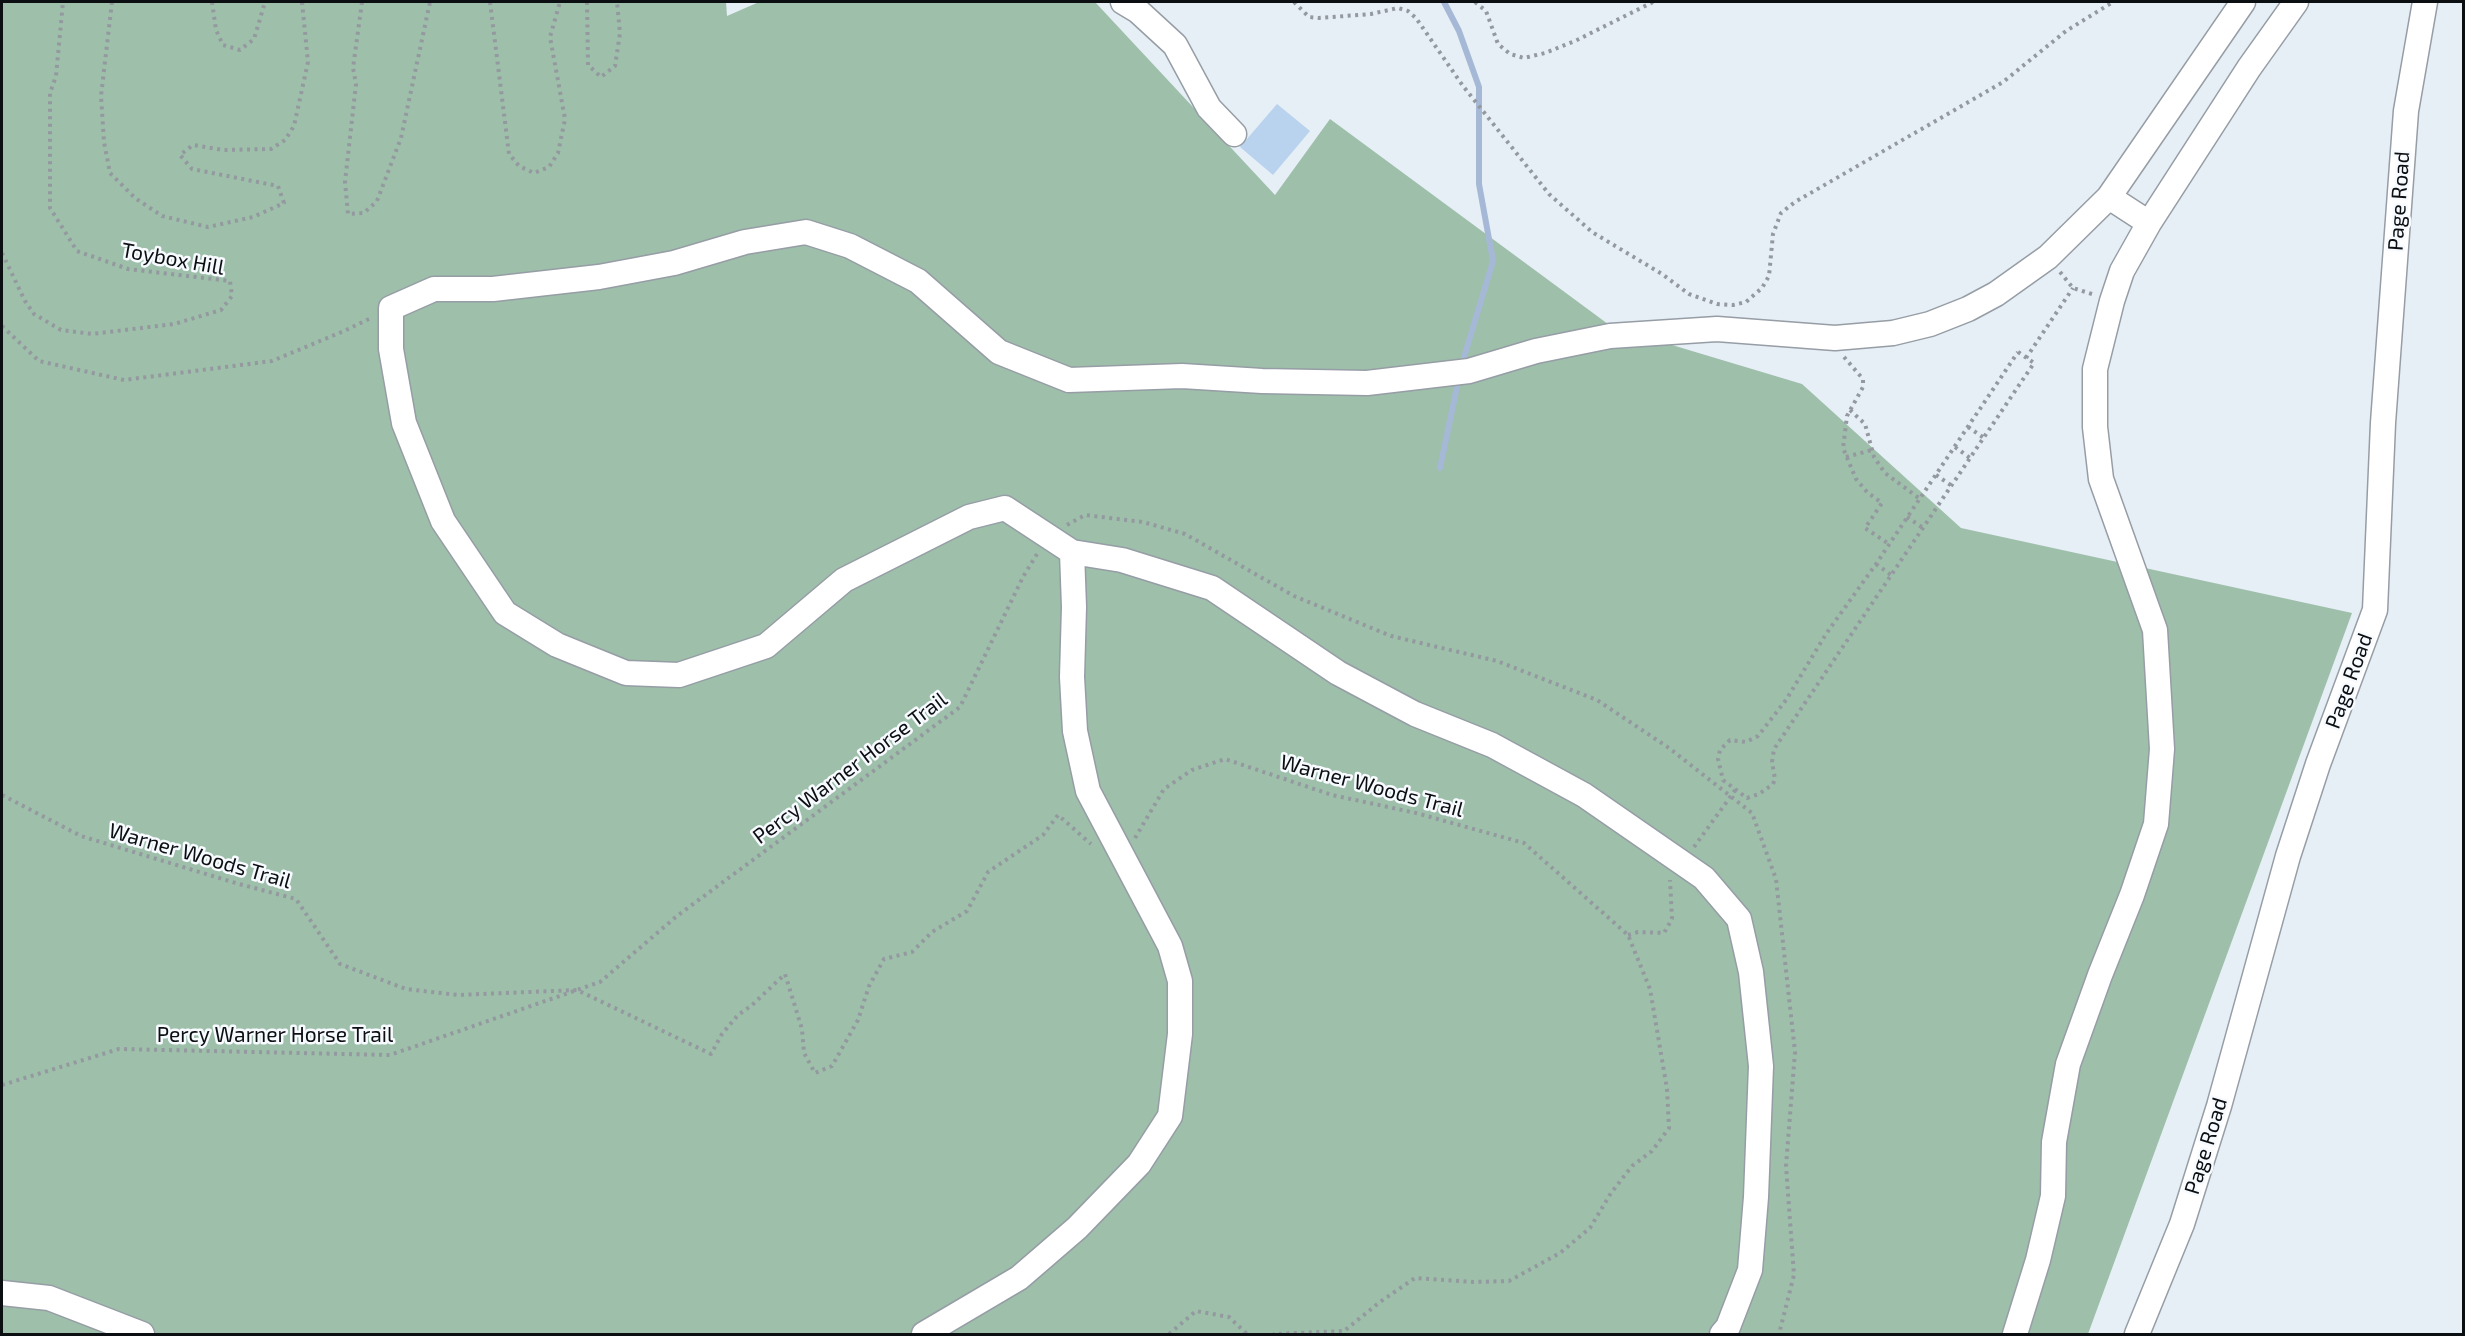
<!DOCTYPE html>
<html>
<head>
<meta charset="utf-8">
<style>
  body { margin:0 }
  #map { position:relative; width:2465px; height:1336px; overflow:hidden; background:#e6eef6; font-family:"Exo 2",sans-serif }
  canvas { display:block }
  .frame { position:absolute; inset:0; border:3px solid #0c0f11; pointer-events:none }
</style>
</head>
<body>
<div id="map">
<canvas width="2465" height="1336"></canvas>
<div class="frame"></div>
</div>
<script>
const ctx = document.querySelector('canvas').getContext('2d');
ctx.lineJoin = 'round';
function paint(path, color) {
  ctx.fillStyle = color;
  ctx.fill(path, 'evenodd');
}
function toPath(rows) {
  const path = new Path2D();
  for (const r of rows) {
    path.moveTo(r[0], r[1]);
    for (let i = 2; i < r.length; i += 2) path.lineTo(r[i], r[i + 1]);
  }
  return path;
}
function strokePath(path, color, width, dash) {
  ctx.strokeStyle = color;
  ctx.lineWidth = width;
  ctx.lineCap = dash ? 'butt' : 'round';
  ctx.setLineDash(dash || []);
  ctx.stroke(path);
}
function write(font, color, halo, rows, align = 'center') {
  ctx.font = font + ' "Exo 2",sans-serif';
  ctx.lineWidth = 5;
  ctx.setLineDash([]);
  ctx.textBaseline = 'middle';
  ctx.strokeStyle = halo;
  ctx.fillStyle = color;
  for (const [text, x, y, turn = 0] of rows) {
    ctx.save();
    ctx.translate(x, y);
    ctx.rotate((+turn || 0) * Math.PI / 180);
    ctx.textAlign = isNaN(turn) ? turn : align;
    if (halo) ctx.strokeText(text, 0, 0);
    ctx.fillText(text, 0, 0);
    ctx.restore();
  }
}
paint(toPath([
  [2,2,726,2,727,16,759,2,1095,2,1275,195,1330,119,1612,327,1802,384,1961,528,2352,613,2088,1334,2,1334]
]), '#9ebfaa');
strokePath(toPath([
  [1444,2,1459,31,1479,87,1479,184,1493,261,1461,367],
  [1440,468,1459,377]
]), '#a5b9d6', 6);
paint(toPath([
  [1277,104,1310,131,1273,175,1240,147]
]), '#b9d3ee');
const minor = toPath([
  [1123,2,1138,11,1175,45,1209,108,1234,134],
  [2109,197,2149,223],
  [2,1293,49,1298,142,1334],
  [924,1334,1019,1278,1077,1228,1139,1164,1170,1116,1180,1034,1180,981,1170,946,1088,791,1075,731,1072,677,1074,607,1072,552],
  [1722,1334,1728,1327,1750,1270,1756,1197,1761,1066,1751,972,1739,919,1704,878,1584,795,1492,745,1415,714,1338,673,1212,588,1122,560,1072,552,1005,508,969,517,844,580,766,646,679,675,626,673,557,645,505,613,443,521,404,423,391,349,391,308,434,289,493,289,599,277,674,263,745,242,806,232,850,246,918,281,999,352,1069,380,1182,376,1262,381,1367,383,1469,371,1536,351,1610,336,1717,329,1835,338,1893,333,1930,324,1968,309,1996,294,2048,257,2109,197,2243,2],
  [2015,1334,2038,1260,2053,1196,2054,1142,2068,1064,2100,975,2132,895,2156,824,2162,749,2155,630,2101,479,2095,427,2095,369,2112,301,2122,271,2149,223,2249,68,2296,2],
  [2137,1334,2182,1224,2219,1106,2288,856,2318,764,2375,610,2383,423,2406,111,2425,2]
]);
strokePath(minor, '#969da5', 27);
strokePath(toPath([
  [112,2,101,96,104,142,110,173,135,198,162,216,208,227,253,217,284,203,278,186,192,169,180,155,193,145,223,150,271,149,285,140,294,126,308,62,302,2],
  [212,2,216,30,223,45,240,50,254,39,265,2],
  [362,2,353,68,356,84,345,182,348,214,364,213,377,201,401,138,430,2],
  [490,2,509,154,519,166,534,173,549,167,558,153,565,119,550,37,560,2],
  [587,2,588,65,601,77,615,66,620,33,617,2],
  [1294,2,1309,17,1319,18,1371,14,1398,8,1408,11,1416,18,1463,86,1549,194,1592,232,1662,274,1689,294,1717,304,1733,305,1746,302,1762,288,1769,276,1773,234,1781,213,1795,202,2003,82,2066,31,2113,2],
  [1475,2,1486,11,1498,44,1510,54,1524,58,1545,53,1575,41,1653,2],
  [2,253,25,301,34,314,61,330,92,334,174,324,221,310,232,296,230,281,128,269,77,251,50,208,50,93,56,76,63,2],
  [2060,272,2073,288,2092,294],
  [2,326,39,361,124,380,272,361,344,331,371,318],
  [2018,352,2034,363,1774,749,1772,762,1775,779,1773,784,1759,794,1747,798,1723,780,1718,759,1720,750,1730,740,1746,742,1758,736,1786,700,1826,634,1876,564,2018,352],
  [1844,357,1863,379,1863,387,1847,416,1843,448,1856,479,1867,492,1882,503,1865,528,1889,544],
  [2026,358,2073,288],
  [1850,410,1865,424,1874,457,1885,473,1920,499],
  [1968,427,1984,438],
  [1955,447,1970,458],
  [1846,457,1872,450],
  [1936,475,1952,486],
  [1907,517,1923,528],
  [1067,525,1085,515,1143,522,1185,534,1294,596,1391,636,1497,661,1597,700,1669,748,1752,813,1776,879,1795,1052,1786,1166,1794,1275,1779,1334],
  [1876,564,1891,575],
  [2,795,81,836,239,884,296,899,340,964,406,989,458,995,577,990,711,1054,722,1034,738,1015,751,1006,785,974,802,1029,804,1053,815,1073,832,1066,858,1020,869,986,884,959,912,952,932,932,967,911,988,872,1043,835,1058,815,1091,844],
  [1135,838,1164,789,1192,770,1225,759,1332,795,1416,813,1524,843,1628,935,1650,989,1667,1089,1669,1128,1652,1151,1632,1166,1611,1193,1590,1228,1560,1253,1509,1281,1473,1282,1415,1278,1380,1302,1344,1331,1273,1334],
  [1694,847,1736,789],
  [1628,935,1638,932,1664,933,1672,919,1670,880],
  [2,1085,119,1049,390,1055,600,982,677,916,960,707,1023,577,1037,554],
  [1169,1334,1196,1311,1229,1317,1247,1334]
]), '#93999f', 4, [3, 4.5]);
strokePath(minor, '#fff', 24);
write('21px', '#0c0f11', '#f7fafe', [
  ["Page Road",2399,201,-86],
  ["Toybox Hill",173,259,10],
  ["Page Road",2349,681,-70],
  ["Percy Warner Horse Trail",850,768,-37],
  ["Warner Woods Trail",1372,786,15],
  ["Warner Woods Trail",200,856,16],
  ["Percy Warner Horse Trail",275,1035],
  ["Page Road",2206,1146,-73]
]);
</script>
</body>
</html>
